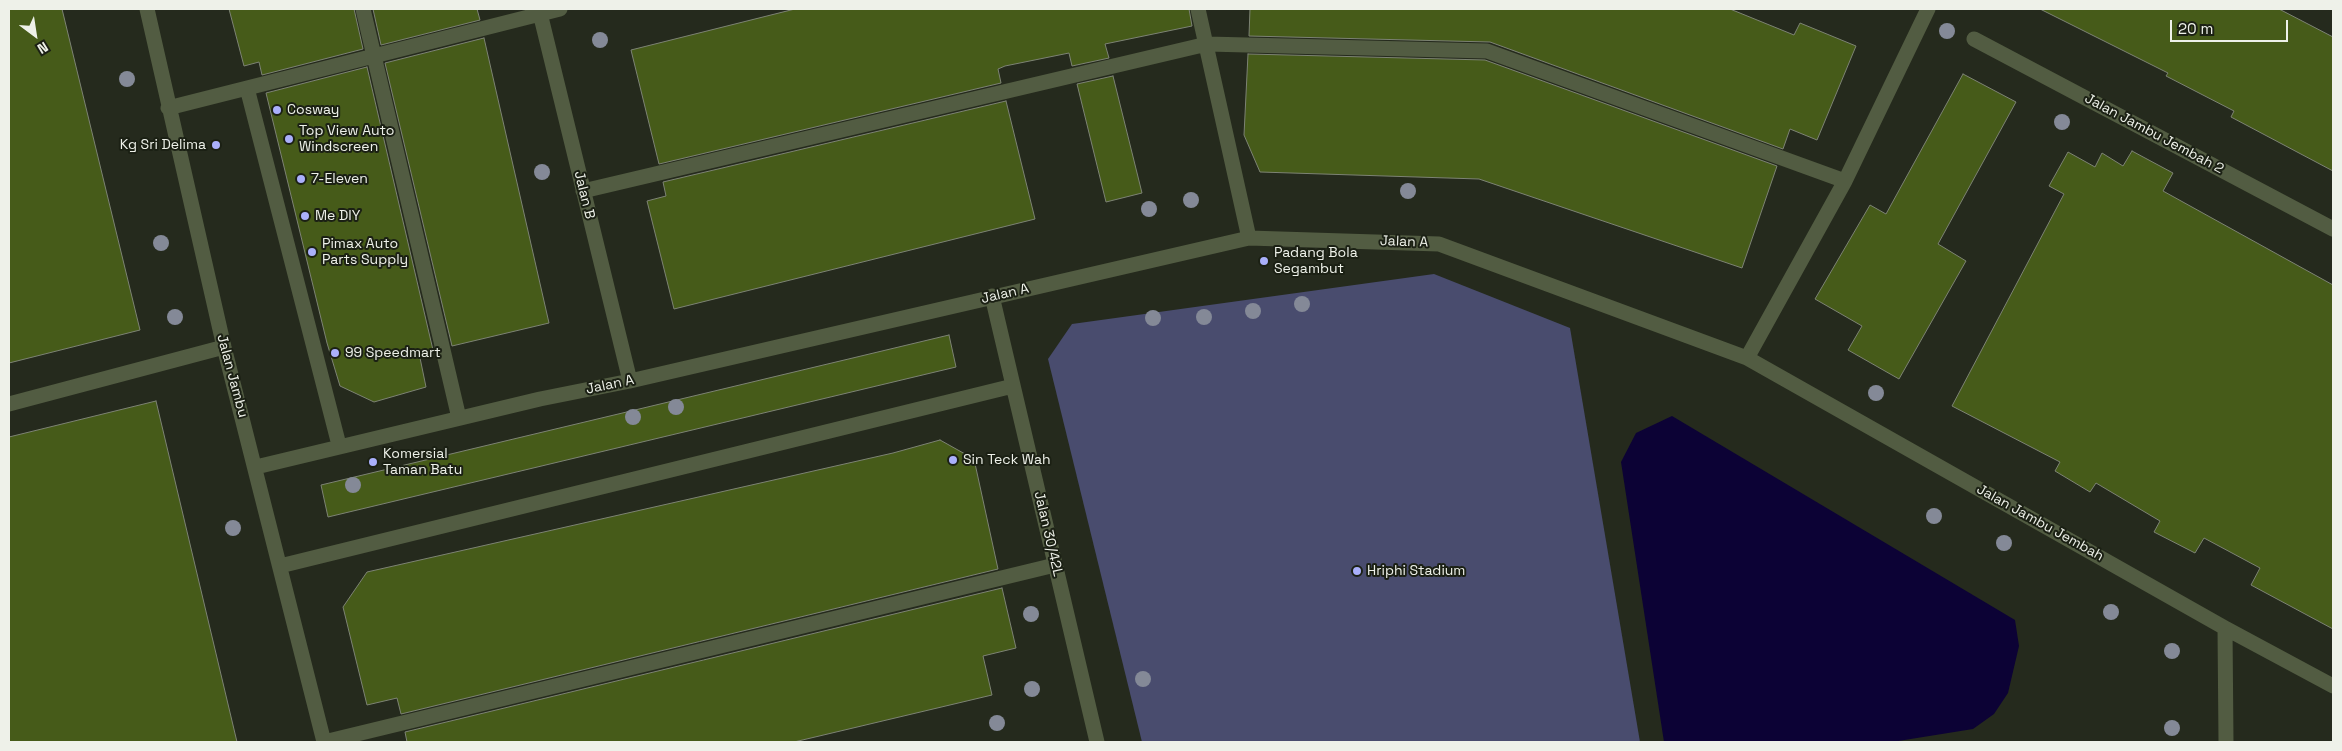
<!DOCTYPE html>
<html>
<head>
<meta charset="utf-8">
<style>
  body { margin:0 }
  #map { position:relative; width:2342px; height:751px; overflow:hidden; background:#252a1d; font-family:"Space Grotesk",sans-serif }
  canvas { display:block }
  .frame { position:absolute; inset:0; border:10px solid #eef1e9; pointer-events:none }
  .north { position:absolute; left:10px; top:10px; width:50px; height:50px; -webkit-text-stroke:4px #1b2014; paint-order:stroke; rotate:149deg; font-size:14px; font-weight:700; line-height:20px; text-align:center; color:#eef1e9 }
  .north::after { content:''; display:block; margin:auto; width:18px; height:22px; background:#eef1e9; clip-path:polygon(50% 0,100% 100%,50% 72%,0 100%) }
  .scale { position:absolute; left:2170px; top:20px; width:118px; height:22px; box-sizing:border-box; border:2px solid #eef1e9; border-top:0; padding-left:6px; font-size:15px; line-height:18px; white-space:nowrap; color:#eef1e9; -webkit-text-stroke:4px #1b2014; paint-order:stroke }
</style>
</head>
<body>
<div id="map">
<canvas width="2342" height="751"></canvas>
<div class="frame"></div>
<div class="north">N</div>
<div class="scale">20 m</div>
</div>
<script>
const ctx = document.querySelector('canvas').getContext('2d');
ctx.lineJoin = 'round';
function paint(path, color) {
  ctx.fillStyle = color;
  ctx.fill(path, 'evenodd');
}
function toPath(rows) {
  const path = new Path2D();
  for (const r of rows) {
    path.moveTo(r[0], r[1]);
    for (let i = 2; i < r.length; i += 2) path.lineTo(r[i], r[i + 1]);
  }
  return path;
}
function strokePath(path, color, width, dash) {
  ctx.strokeStyle = color;
  ctx.lineWidth = width;
  ctx.lineCap = dash ? 'butt' : 'round';
  ctx.setLineDash(dash || []);
  ctx.stroke(path);
}
function write(font, color, halo, rows, align = 'center') {
  ctx.font = font + ' "Space Grotesk",sans-serif';
  ctx.lineWidth = 4;
  ctx.setLineDash([]);
  ctx.textBaseline = 'middle';
  ctx.strokeStyle = halo;
  ctx.fillStyle = color;
  for (const [text, x, y, turn = 0] of rows) {
    ctx.save();
    ctx.translate(x, y);
    ctx.rotate((+turn || 0) * Math.PI / 180);
    ctx.textAlign = isNaN(turn) ? turn : align;
    if (halo) ctx.strokeText(text, 0, 0);
    ctx.fillText(text, 0, 0);
    ctx.restore();
  }
}
paint(toPath([
  [1434,274,1570,328,1640,742,1142,742,1048,359,1072,324]
]), '#494c6e');
paint(toPath([
  [1672,416,2015,620,2019,646,2008,693,1994,714,1973,729,1892,742,1664,742,1621,462,1636,433]
]), '#0c0235');
const building = toPath([
  [9,9,62,9,140,330,9,363,9,9],
  [229,9,354,9,363,49,262,75,259,62,244,66,229,9],
  [373,9,477,9,480,20,381,45,373,9],
  [795,9,1189,9,1192,26,1105,44,1109,58,1072,66,1069,53,1005,66,998,69,1001,83,659,164,631,50,795,9],
  [1250,9,1730,9,1794,35,1800,23,1856,46,1817,140,1790,129,1783,149,1490,42,1249,36,1250,9],
  [2040,9,2279,9,2333,37,2333,171,2231,117,2234,111,2166,76,2168,73,2040,9],
  [484,38,549,323,452,346,385,63,484,38],
  [1248,54,1485,60,1777,166,1742,268,1479,179,1260,172,1244,135,1248,54],
  [367,67,433,350,419,353,426,387,374,402,340,386,327,343,266,93,367,67],
  [1963,74,2016,102,1938,244,1966,261,1899,379,1848,350,1862,326,1815,299,1870,205,1886,214,1963,74],
  [1113,76,1142,193,1106,202,1077,84,1113,76],
  [1006,101,1035,219,674,309,647,201,666,196,663,182,1006,101],
  [2132,151,2173,173,2163,191,2333,285,2333,629,2251,585,2260,568,2204,538,2195,553,2154,532,2160,521,2096,483,2090,492,2055,471,2060,462,1952,406,2064,194,2049,186,2068,152,2095,167,2102,153,2123,166,2132,151],
  [949,335,956,367,328,517,321,485,949,335],
  [156,401,237,742,9,742,9,437,156,401],
  [940,440,974,459,998,569,401,714,397,698,367,705,343,607,367,572,893,453,940,440],
  [1002,588,1016,648,983,656,992,695,794,742,407,742,405,732,1002,588]
]);
paint(building, '#465b19');
strokePath(building, '#7d8374', 1);
strokePath(toPath([
  [147,9,224,347,324,742],
  [363,9,459,418],
  [539,9,630,381],
  [1198,9,1249,238],
  [1974,39,2333,229],
  [247,88,339,445],
  [168,108,560,9],
  [583,191,1207,44,1487,51,1845,181],
  [992,296,1097,742],
  [1747,358,1845,181,1928,9],
  [9,404,224,347],
  [256,467,540,399,630,381,1249,238,1439,244,1747,358,2225,628,2333,686],
  [280,566,1013,386],
  [2225,628,2226,742],
  [324,742,1055,565]
]), '#525c42', 15);
ctx.fillStyle = '#848997';
for (const [x, y] of [
  [1947,31],
  [600,40],
  [127,79],
  [2062,122],
  [542,172],
  [1408,191],
  [1191,200],
  [1149,209],
  [161,243],
  [1302,304],
  [1253,311],
  [175,317],
  [1204,317],
  [1153,318],
  [1876,393],
  [676,407],
  [633,417],
  [353,485],
  [1934,516],
  [233,528],
  [2004,543],
  [2111,612],
  [1031,614],
  [2172,651],
  [1143,679],
  [1032,689],
  [997,723],
  [2172,728]
]) {
  ctx.beginPath();
  ctx.arc(x, y, 8, 0, 2 * Math.PI);
  ctx.fill();
}
for (const [x, y, r, color] of [
  [277,110,5,"#aab0fb"],
  [289,139,5,"#aab0fb"],
  [216,145,5,"#aab0fb"],
  [301,179,5,"#aab0fb"],
  [305,216,5,"#aab0fb"],
  [312,252,5,"#aab0fb"],
  [1264,261,5,"#aab0fb"],
  [335,353,5,"#aab0fb"],
  [953,460,5,"#aab0fb"],
  [373,462,5,"#aab0fb"],
  [1357,571,5,"#aab0fb"]
]) {
  const dot = new Path2D();
  dot.arc(x, y, r, 0, 2 * Math.PI);
  ctx.fillStyle = color;
  ctx.fill(dot);
  strokePath(dot, '#1b2014', 2);
}
write('14px', '#eef1e9', '#1b2014', [
  ["Cosway",287,110],
  ["Top View Auto",299,131],
  ["Windscreen",299,147],
  ["Kg Sri Delima",206,145,"right"],
  ["7-Eleven",311,179],
  ["Me DIY",315,216],
  ["Pimax Auto",322,244],
  ["Parts Supply",322,260],
  ["Padang Bola",1274,253],
  ["Segambut",1274,269],
  ["99 Speedmart",345,353],
  ["Komersial",383,454],
  ["Taman Batu",383,470],
  ["Sin Teck Wah",963,460],
  ["Hriphi Stadium",1367,571]
], 'left');
write('14px', '#eef1e9', '#1b2014', [
  ["Jalan Jambu Jembah 2",2154,134,28],
  ["Jalan B",584,195,76],
  ["Jalan A",1404,242,2],
  ["Jalan A",1005,294,-13],
  ["Jalan Jambu",232,376,75],
  ["Jalan A",610,385,-12],
  ["Jalan Jambu Jembah",2040,523,29],
  ["Jalan 30/42L",1048,534,77]
]);
</script>
</body>
</html>
